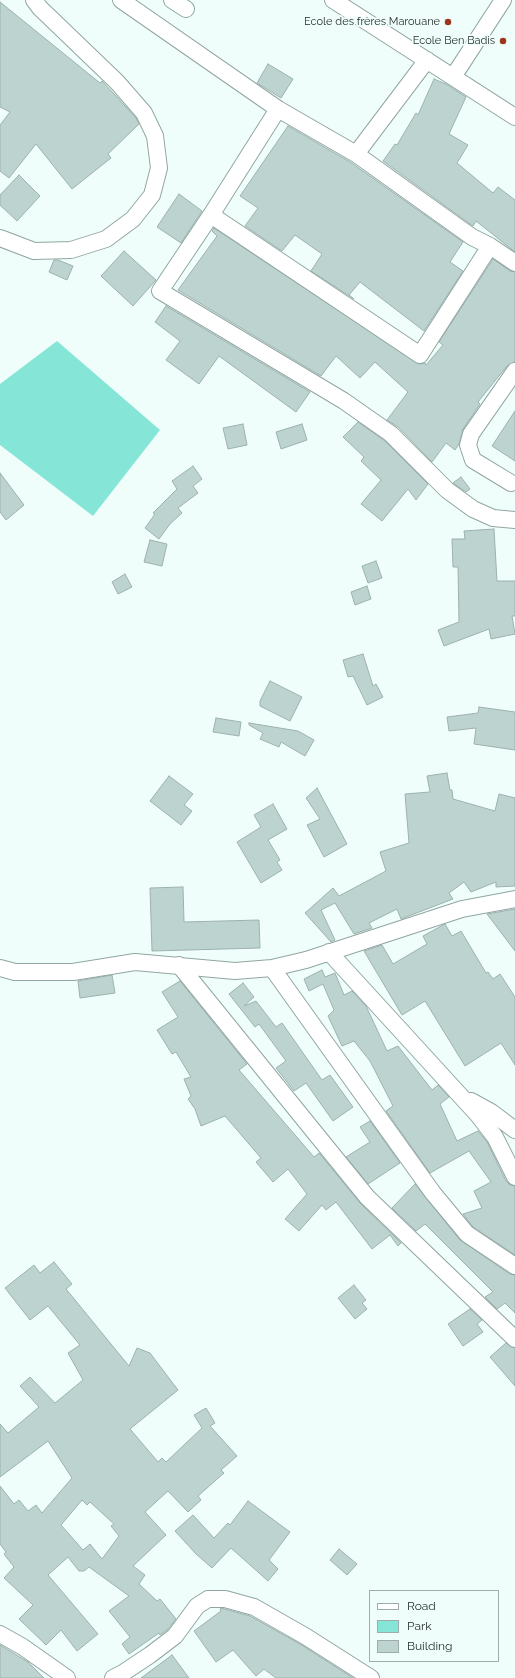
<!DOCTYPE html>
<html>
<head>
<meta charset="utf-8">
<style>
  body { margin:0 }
  #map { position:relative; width:515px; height:1678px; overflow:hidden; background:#f0fefb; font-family:Raleway,sans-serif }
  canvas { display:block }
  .legend { position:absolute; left:369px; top:1590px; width:130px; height:72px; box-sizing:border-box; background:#f0fefb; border:1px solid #a0aca9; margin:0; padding:5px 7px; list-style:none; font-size:12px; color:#27302e }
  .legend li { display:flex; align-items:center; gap:8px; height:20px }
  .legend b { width:20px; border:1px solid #a0aca9 }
</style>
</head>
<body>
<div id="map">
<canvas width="515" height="1678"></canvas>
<ul class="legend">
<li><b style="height:5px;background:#fff"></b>Road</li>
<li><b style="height:11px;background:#85e5d7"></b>Park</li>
<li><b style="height:11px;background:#bdd3cf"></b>Building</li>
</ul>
</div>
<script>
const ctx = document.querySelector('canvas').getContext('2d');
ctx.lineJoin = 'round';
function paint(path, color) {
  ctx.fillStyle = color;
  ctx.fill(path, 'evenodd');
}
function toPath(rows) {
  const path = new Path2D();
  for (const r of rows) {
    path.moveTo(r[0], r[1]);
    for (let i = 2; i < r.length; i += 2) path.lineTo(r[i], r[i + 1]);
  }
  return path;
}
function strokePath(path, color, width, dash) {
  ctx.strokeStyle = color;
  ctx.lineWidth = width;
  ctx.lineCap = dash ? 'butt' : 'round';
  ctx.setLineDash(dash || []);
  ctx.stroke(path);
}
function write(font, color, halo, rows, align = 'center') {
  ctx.font = font + ' Raleway,sans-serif';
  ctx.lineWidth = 3.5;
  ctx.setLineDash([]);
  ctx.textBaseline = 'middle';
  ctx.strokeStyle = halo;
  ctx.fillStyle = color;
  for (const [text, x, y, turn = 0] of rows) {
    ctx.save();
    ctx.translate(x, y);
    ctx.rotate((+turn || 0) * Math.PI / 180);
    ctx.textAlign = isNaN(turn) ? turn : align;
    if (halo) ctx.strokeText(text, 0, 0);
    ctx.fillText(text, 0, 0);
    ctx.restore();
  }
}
paint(toPath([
  [57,341,160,430,93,516,0,445,0,384]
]), '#85e5d7');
const building = toPath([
  [0,2,100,83,102,81,136,118,139,124,108,154,111,158,72,189,36,144,9,178,0,171,0,125,10,112,0,107,0,2],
  [268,64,293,79,281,98,257,83,268,64],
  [434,79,446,84,466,97,449,134,468,145,457,163,493,193,498,187,515,200,515,252,476,221,473,226,383,161,395,144,397,145,416,113,418,115,434,79],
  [288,126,350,162,463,242,450,262,463,271,424,331,360,282,349,295,354,299,311,271,322,254,295,235,282,251,245,226,258,208,240,196,288,126],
  [19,175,40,196,17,221,0,205,0,195,19,175],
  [179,194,202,211,181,243,157,227,179,194],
  [214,228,419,364,425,363,426,365,443,345,439,342,493,259,510,271,515,272,515,362,507,366,478,402,480,404,463,429,459,444,455,450,446,443,432,462,398,427,387,420,408,392,375,362,360,378,336,356,321,376,178,290,217,236,212,231,214,228],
  [124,251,156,280,133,306,101,276,124,251],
  [54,260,58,260,73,266,67,280,49,272,54,260],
  [166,306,310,392,296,412,219,356,199,384,166,360,180,341,155,322,166,306],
  [515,411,515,461,492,446,515,411],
  [358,422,385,441,428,484,416,500,408,489,382,521,361,504,381,480,361,461,364,457,343,437,358,422],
  [243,424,247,445,228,449,223,428,243,424],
  [302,424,307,440,281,449,276,432,302,424],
  [193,466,202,479,193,486,198,493,178,508,182,513,170,524,159,539,145,528,155,514,153,513,177,489,172,481,193,466],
  [0,473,24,505,6,520,0,512,0,473],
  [461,477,470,489,466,492,453,483,461,477],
  [494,529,497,581,515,581,515,616,512,616,515,634,491,639,489,629,444,646,438,630,459,622,458,567,453,567,452,539,465,539,464,531,494,529],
  [150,540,167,544,162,566,144,562,150,540],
  [376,561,382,578,368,583,362,566,376,561],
  [125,574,132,587,118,594,112,582,125,574],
  [367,586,371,599,355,605,351,592,367,586],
  [363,654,373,686,376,684,383,697,367,705,353,676,348,677,343,660,363,654],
  [270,681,302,697,290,721,260,706,260,701,270,681],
  [479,707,515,712,515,750,474,744,476,728,449,731,447,717,478,713,479,707],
  [216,718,241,722,239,736,213,732,216,718],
  [249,723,298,731,314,740,305,756,281,742,279,747,260,739,263,733,249,725,249,723],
  [447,773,450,790,452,790,453,799,495,811,499,794,515,798,515,886,496,887,496,882,471,892,464,882,449,893,453,899,401,919,397,909,369,923,372,928,354,934,335,903,321,910,335,940,331,942,305,913,333,888,339,896,386,871,380,852,409,843,405,794,430,792,427,776,447,773],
  [169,776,193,794,184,805,192,811,181,825,150,801,169,776],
  [317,788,347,844,324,857,307,825,320,819,306,798,317,788],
  [273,804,287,829,268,840,280,860,277,862,282,870,261,883,237,842,261,827,254,815,273,804],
  [183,887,184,922,259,920,260,948,152,951,150,888,183,887],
  [515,909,515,951,487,914,515,909],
  [445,924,452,936,461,931,486,973,488,972,493,979,500,974,515,997,515,1065,501,1043,465,1066,425,1001,402,1015,364,951,382,945,393,964,427,944,423,936,445,924],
  [322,970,325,977,335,973,344,995,352,991,366,1006,387,1051,398,1046,432,1090,438,1085,449,1097,440,1104,457,1141,478,1131,487,1142,506,1181,510,1185,515,1186,515,1255,473,1227,463,1214,482,1208,474,1191,491,1182,469,1151,430,1173,386,1111,393,1106,370,1061,354,1041,342,1046,328,1016,334,1010,323,984,309,991,304,979,322,970],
  [112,975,115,993,80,998,78,981,112,975],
  [180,981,247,1064,239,1070,314,1157,319,1153,360,1203,401,1243,398,1246,390,1235,372,1249,336,1202,326,1210,322,1205,299,1231,285,1219,307,1194,288,1169,273,1182,256,1162,261,1158,225,1116,201,1126,195,1109,188,1099,191,1096,184,1079,191,1077,176,1052,172,1054,157,1030,178,1017,162,992,180,981],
  [243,983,254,997,244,1006,256,1001,276,1027,282,1023,322,1080,330,1075,353,1107,333,1121,306,1083,294,1091,276,1068,286,1061,259,1024,255,1027,229,994,243,983],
  [370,1121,400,1163,368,1184,346,1157,370,1142,360,1127,370,1121],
  [415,1184,460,1240,510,1274,515,1275,515,1313,505,1303,497,1309,485,1297,493,1292,425,1224,416,1231,392,1208,415,1184],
  [54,1262,72,1284,66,1289,129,1366,137,1348,150,1353,178,1390,130,1429,158,1462,162,1458,166,1462,202,1428,194,1415,206,1408,215,1423,210,1426,237,1456,221,1470,224,1473,198,1496,201,1500,188,1512,168,1491,145,1512,166,1535,133,1566,145,1575,139,1584,157,1601,160,1599,176,1619,168,1629,160,1635,159,1633,129,1654,122,1644,130,1637,109,1611,129,1596,89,1567,84,1571,79,1571,68,1557,48,1575,98,1634,77,1651,61,1630,46,1645,19,1619,33,1605,4,1578,14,1567,4,1554,6,1552,0,1544,0,1486,14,1504,19,1500,28,1511,36,1505,42,1513,72,1478,48,1441,0,1477,0,1424,8,1433,39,1407,20,1386,30,1377,55,1403,83,1380,68,1353,80,1345,48,1306,30,1320,5,1288,34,1265,40,1273,54,1262],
  [82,1500,87,1505,90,1502,114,1524,111,1526,119,1536,102,1559,90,1544,83,1550,61,1525,82,1500],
  [354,1285,366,1300,362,1303,367,1309,355,1319,338,1298,354,1285],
  [470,1309,482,1320,477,1324,483,1332,463,1346,448,1324,470,1309],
  [506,1343,515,1348,515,1386,490,1357,506,1343],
  [248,1501,290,1532,269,1560,278,1569,268,1581,231,1548,212,1568,196,1554,175,1531,193,1515,214,1538,228,1523,230,1525,248,1501],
  [339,1549,357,1564,347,1575,330,1560,339,1549],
  [221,1608,250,1616,300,1644,353,1678,276,1678,264,1669,256,1676,233,1650,216,1662,194,1631,221,1611,220,1610,221,1608],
  [0,1645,28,1662,44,1678,0,1678,0,1645],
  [172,1655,189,1678,141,1678,172,1655]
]);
paint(building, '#bdd3cf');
strokePath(building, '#9cb2ae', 1);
const minor = toPath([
  [121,0,278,109,356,154,472,237,490,246,515,263],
  [172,0,186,9],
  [333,0,515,117],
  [453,77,503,0],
  [278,109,211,215,160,291,344,401,391,434,447,490,473,509,493,518,515,520],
  [356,154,427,60],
  [211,215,420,355,490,246],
  [0,238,34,251,71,250,106,239,133,219,152,195,159,168,155,136,144,113,117,82,40,8,34,0],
  [511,483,473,460,468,445,471,434,515,371],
  [329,952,478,1115,495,1137,515,1177],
  [179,965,367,1197,515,1339],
  [0,968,15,972,73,972,135,962,235,971,272,968,306,960,462,909,515,899],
  [272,968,433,1193,467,1234,515,1266],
  [471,1101,491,1112,515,1130],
  [0,1634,23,1647,67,1678],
  [113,1678,123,1673,150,1655,175,1636,197,1606,208,1599,225,1599,254,1607,305,1636,371,1678]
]);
strokePath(minor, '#90a6a2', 18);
strokePath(minor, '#fff', 16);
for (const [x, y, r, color] of [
  [448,22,4,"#9d341e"],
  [503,41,4,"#9d341e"]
]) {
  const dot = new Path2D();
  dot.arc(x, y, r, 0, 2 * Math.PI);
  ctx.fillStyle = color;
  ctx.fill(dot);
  strokePath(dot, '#f0fefb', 1.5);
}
write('11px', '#27302e', '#f0fefb', [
  ["Ecole des frères Marouane",440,22],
  ["Ecole Ben Badis",495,41]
], 'right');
</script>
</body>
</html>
